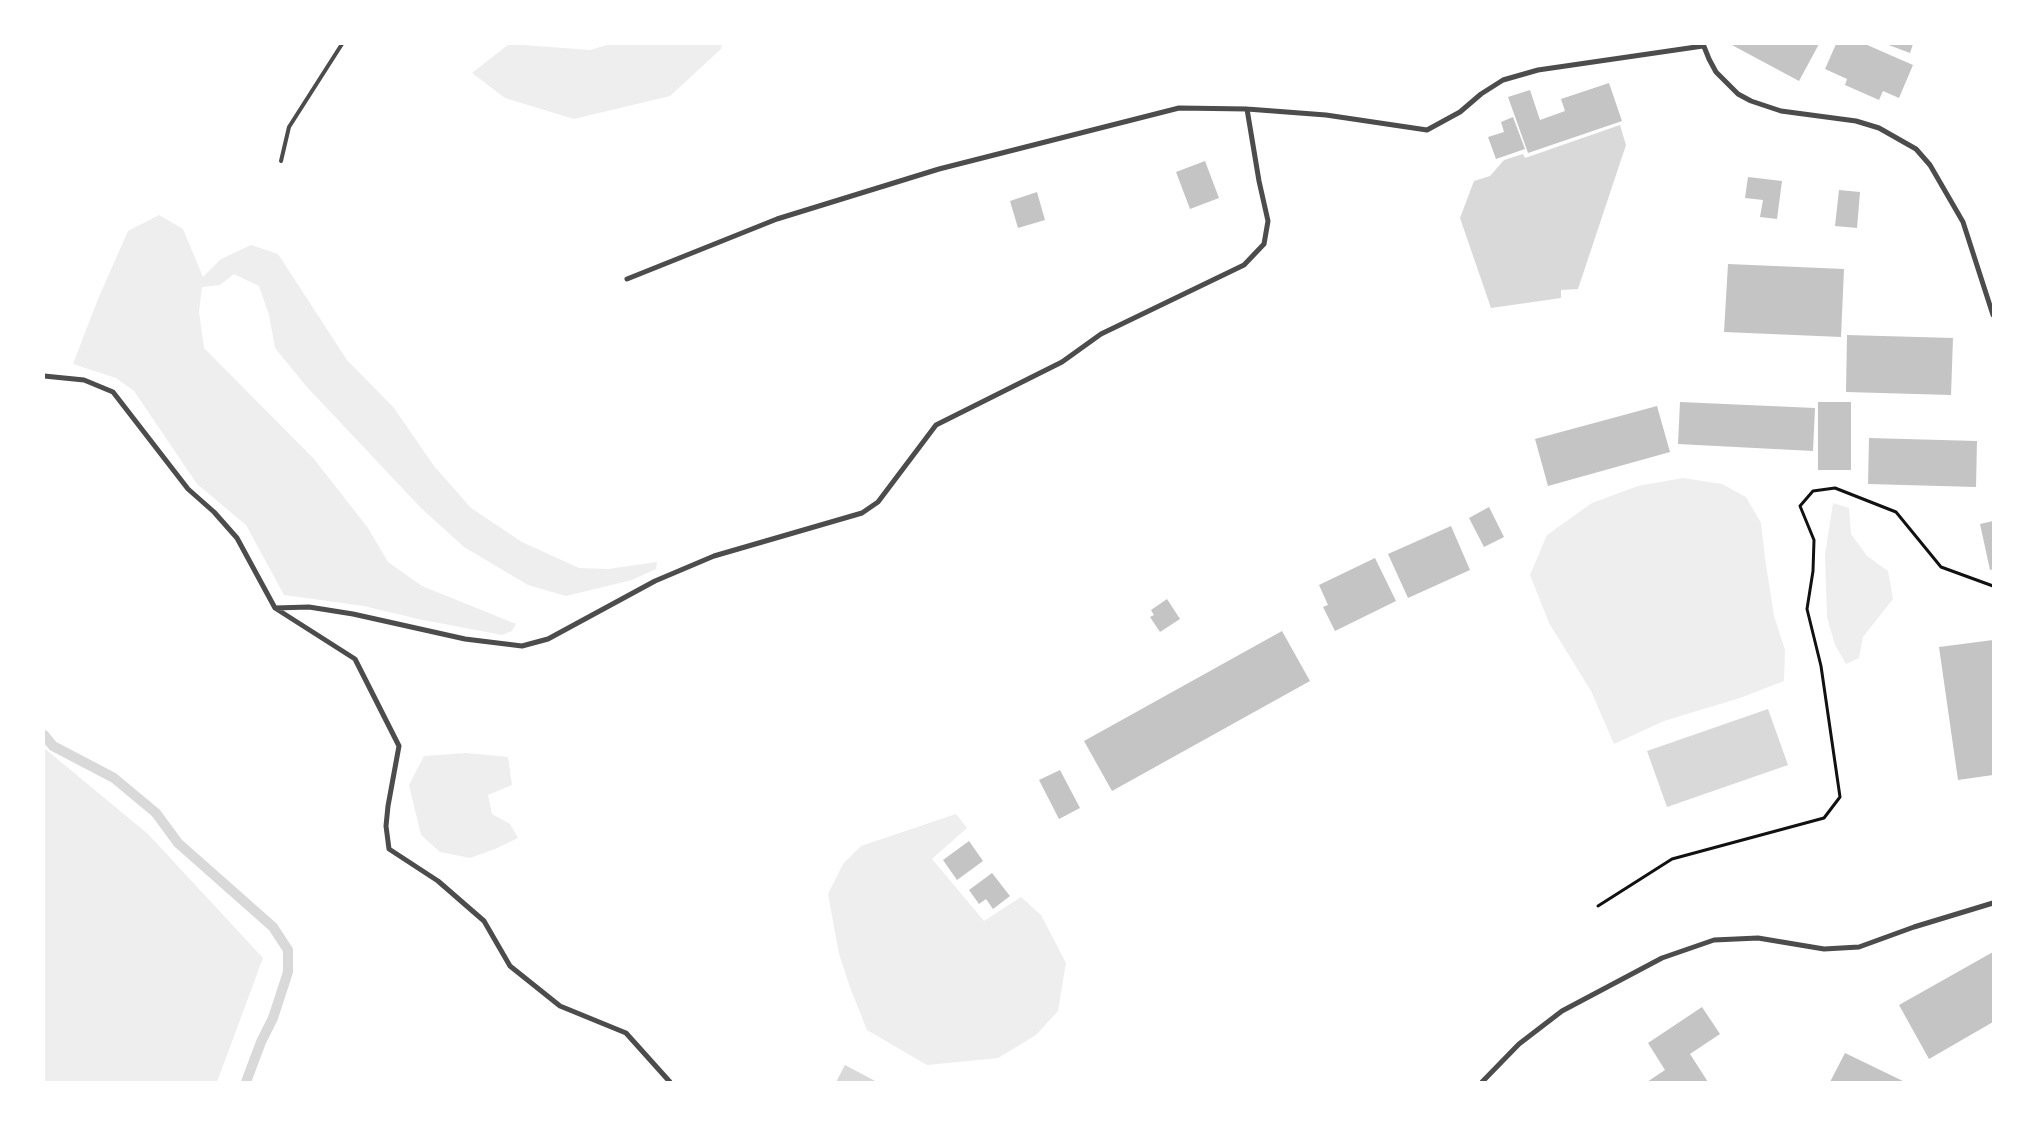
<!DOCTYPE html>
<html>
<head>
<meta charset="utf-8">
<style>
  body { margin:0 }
  #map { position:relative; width:2037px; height:1126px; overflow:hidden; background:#fff; font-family:"Open Sans",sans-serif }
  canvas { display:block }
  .frame { position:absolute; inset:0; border:45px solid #fff; pointer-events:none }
</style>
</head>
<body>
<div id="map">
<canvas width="2037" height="1126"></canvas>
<div class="frame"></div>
</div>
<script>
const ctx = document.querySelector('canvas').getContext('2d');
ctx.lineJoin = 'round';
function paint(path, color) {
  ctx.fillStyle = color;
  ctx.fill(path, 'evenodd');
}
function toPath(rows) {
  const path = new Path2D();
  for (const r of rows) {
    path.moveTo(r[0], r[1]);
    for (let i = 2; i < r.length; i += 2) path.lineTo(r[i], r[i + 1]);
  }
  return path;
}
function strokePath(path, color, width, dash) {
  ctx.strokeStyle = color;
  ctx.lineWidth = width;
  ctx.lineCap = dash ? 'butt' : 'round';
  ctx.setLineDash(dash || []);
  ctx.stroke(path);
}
paint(toPath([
  [509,44,590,50,610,44,722,44,721,49,670,96,574,119,505,98,472,73],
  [159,215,183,229,203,277,221,259,251,245,278,254,347,360,394,408,434,466,471,508,522,542,579,568,608,569,657,562,656,569,632,580,566,596,528,585,464,547,421,508,306,386,275,348,269,315,259,286,234,274,220,285,202,287,199,312,204,348,314,459,368,528,388,562,422,586,516,624,512,631,502,635,418,619,364,606,284,595,246,525,197,484,134,391,116,378,73,364,98,299,128,231],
  [1683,478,1722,484,1746,497,1761,523,1765,558,1774,616,1785,650,1784,681,1740,698,1664,721,1614,744,1591,691,1549,623,1530,575,1547,535,1592,503,1638,486],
  [1833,503,1849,508,1851,534,1867,556,1888,571,1893,599,1863,637,1859,658,1846,664,1835,645,1827,617,1825,555],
  [44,748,148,834,263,958,217,1082,44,1082],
  [466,753,508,757,512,785,488,795,492,814,510,824,518,838,495,849,470,858,440,852,421,835,409,785,424,756],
  [956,814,967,828,932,859,984,921,1021,897,1041,915,1066,963,1058,1011,1036,1035,998,1058,927,1065,867,1030,851,990,839,954,828,894,843,864,861,846]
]), '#eee');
paint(toPath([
  [1620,125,1626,145,1578,289,1561,290,1561,298,1491,308,1460,218,1474,181,1490,176,1504,160,1523,154,1525,158],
  [1768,709,1788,765,1667,807,1647,751],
  [845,1065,877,1082,836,1082]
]), '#d9d9d9');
strokePath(toPath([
  [44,735,53,746,114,778,156,813,178,843,273,927,288,950,288,972,273,1018,261,1042,246,1082]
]), '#d9d9d9', 10);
paint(toPath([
  [1730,44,1819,44,1799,81],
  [1836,44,1865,44,1913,65,1899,98,1883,91,1879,100,1845,85,1847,79,1825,69],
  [1886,44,1913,44,1910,53],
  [1609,83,1622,121,1528,153,1508,97,1530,90,1540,120,1565,111,1561,99],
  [1513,117,1525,149,1496,159,1488,137,1504,132,1501,122],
  [1205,161,1219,198,1190,209,1176,172],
  [1748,177,1782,181,1777,219,1760,217,1763,200,1745,198],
  [1839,190,1860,192,1857,228,1835,226],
  [1037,192,1045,220,1018,228,1010,201],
  [1728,264,1844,269,1841,337,1724,332],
  [1847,335,1953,338,1951,395,1846,392],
  [1680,402,1815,408,1813,451,1678,444],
  [1818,402,1851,402,1851,470,1818,470],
  [1657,406,1670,452,1548,486,1535,439],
  [1869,438,1977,441,1976,487,1868,484],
  [1489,507,1504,537,1484,547,1469,518],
  [1993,521,1993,569,1990,570,1980,524],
  [1451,526,1470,570,1408,598,1388,554],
  [1375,558,1396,601,1335,631,1323,607,1328,605,1319,585],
  [1167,599,1180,619,1160,632,1150,617,1154,615,1151,610],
  [1282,631,1310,681,1112,791,1084,741],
  [1993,640,1993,775,1958,780,1939,647],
  [1060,770,1080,808,1059,819,1039,780],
  [969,841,983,861,957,880,943,860],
  [992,873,1010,896,993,909,986,899,979,904,969,890],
  [1993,952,1993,1022,1929,1059,1899,1005],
  [1702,1007,1720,1034,1690,1054,1708,1082,1647,1082,1665,1070,1648,1043],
  [1845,1053,1905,1082,1830,1082]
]), '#c4c4c4');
strokePath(toPath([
  [1598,906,1672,859,1824,818,1840,797,1821,666,1807,609,1813,571,1814,540,1800,506,1813,491,1835,488,1896,512,1941,567,1993,586]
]), '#111', 3);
strokePath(toPath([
  [281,161,289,127,342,44]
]), '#4c4c4c', 4);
strokePath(toPath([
  [1703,44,1709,59,1716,72,1738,94,1751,101,1781,111,1856,121,1879,128,1916,149,1930,165,1963,222,1993,315],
  [627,279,777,219,939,169,1179,108,1247,109,1326,115,1427,130,1460,112,1481,94,1503,80,1538,70,1703,46],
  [44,376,84,380,113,392,188,489,214,512,237,538,275,608,355,659,399,746,388,806,386,826,389,849,438,881,484,921,510,966,560,1006,626,1033,670,1082],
  [275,608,309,607,353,614,465,639,522,646,548,639,655,581,714,556,862,513,878,502,936,425,1062,362,1101,334,1244,265,1264,244,1268,221,1259,181,1247,109],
  [1482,1082,1519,1044,1562,1011,1662,958,1714,940,1758,938,1824,949,1859,947,1914,927,1993,903]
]), '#4c4c4c', 5);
</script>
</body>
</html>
